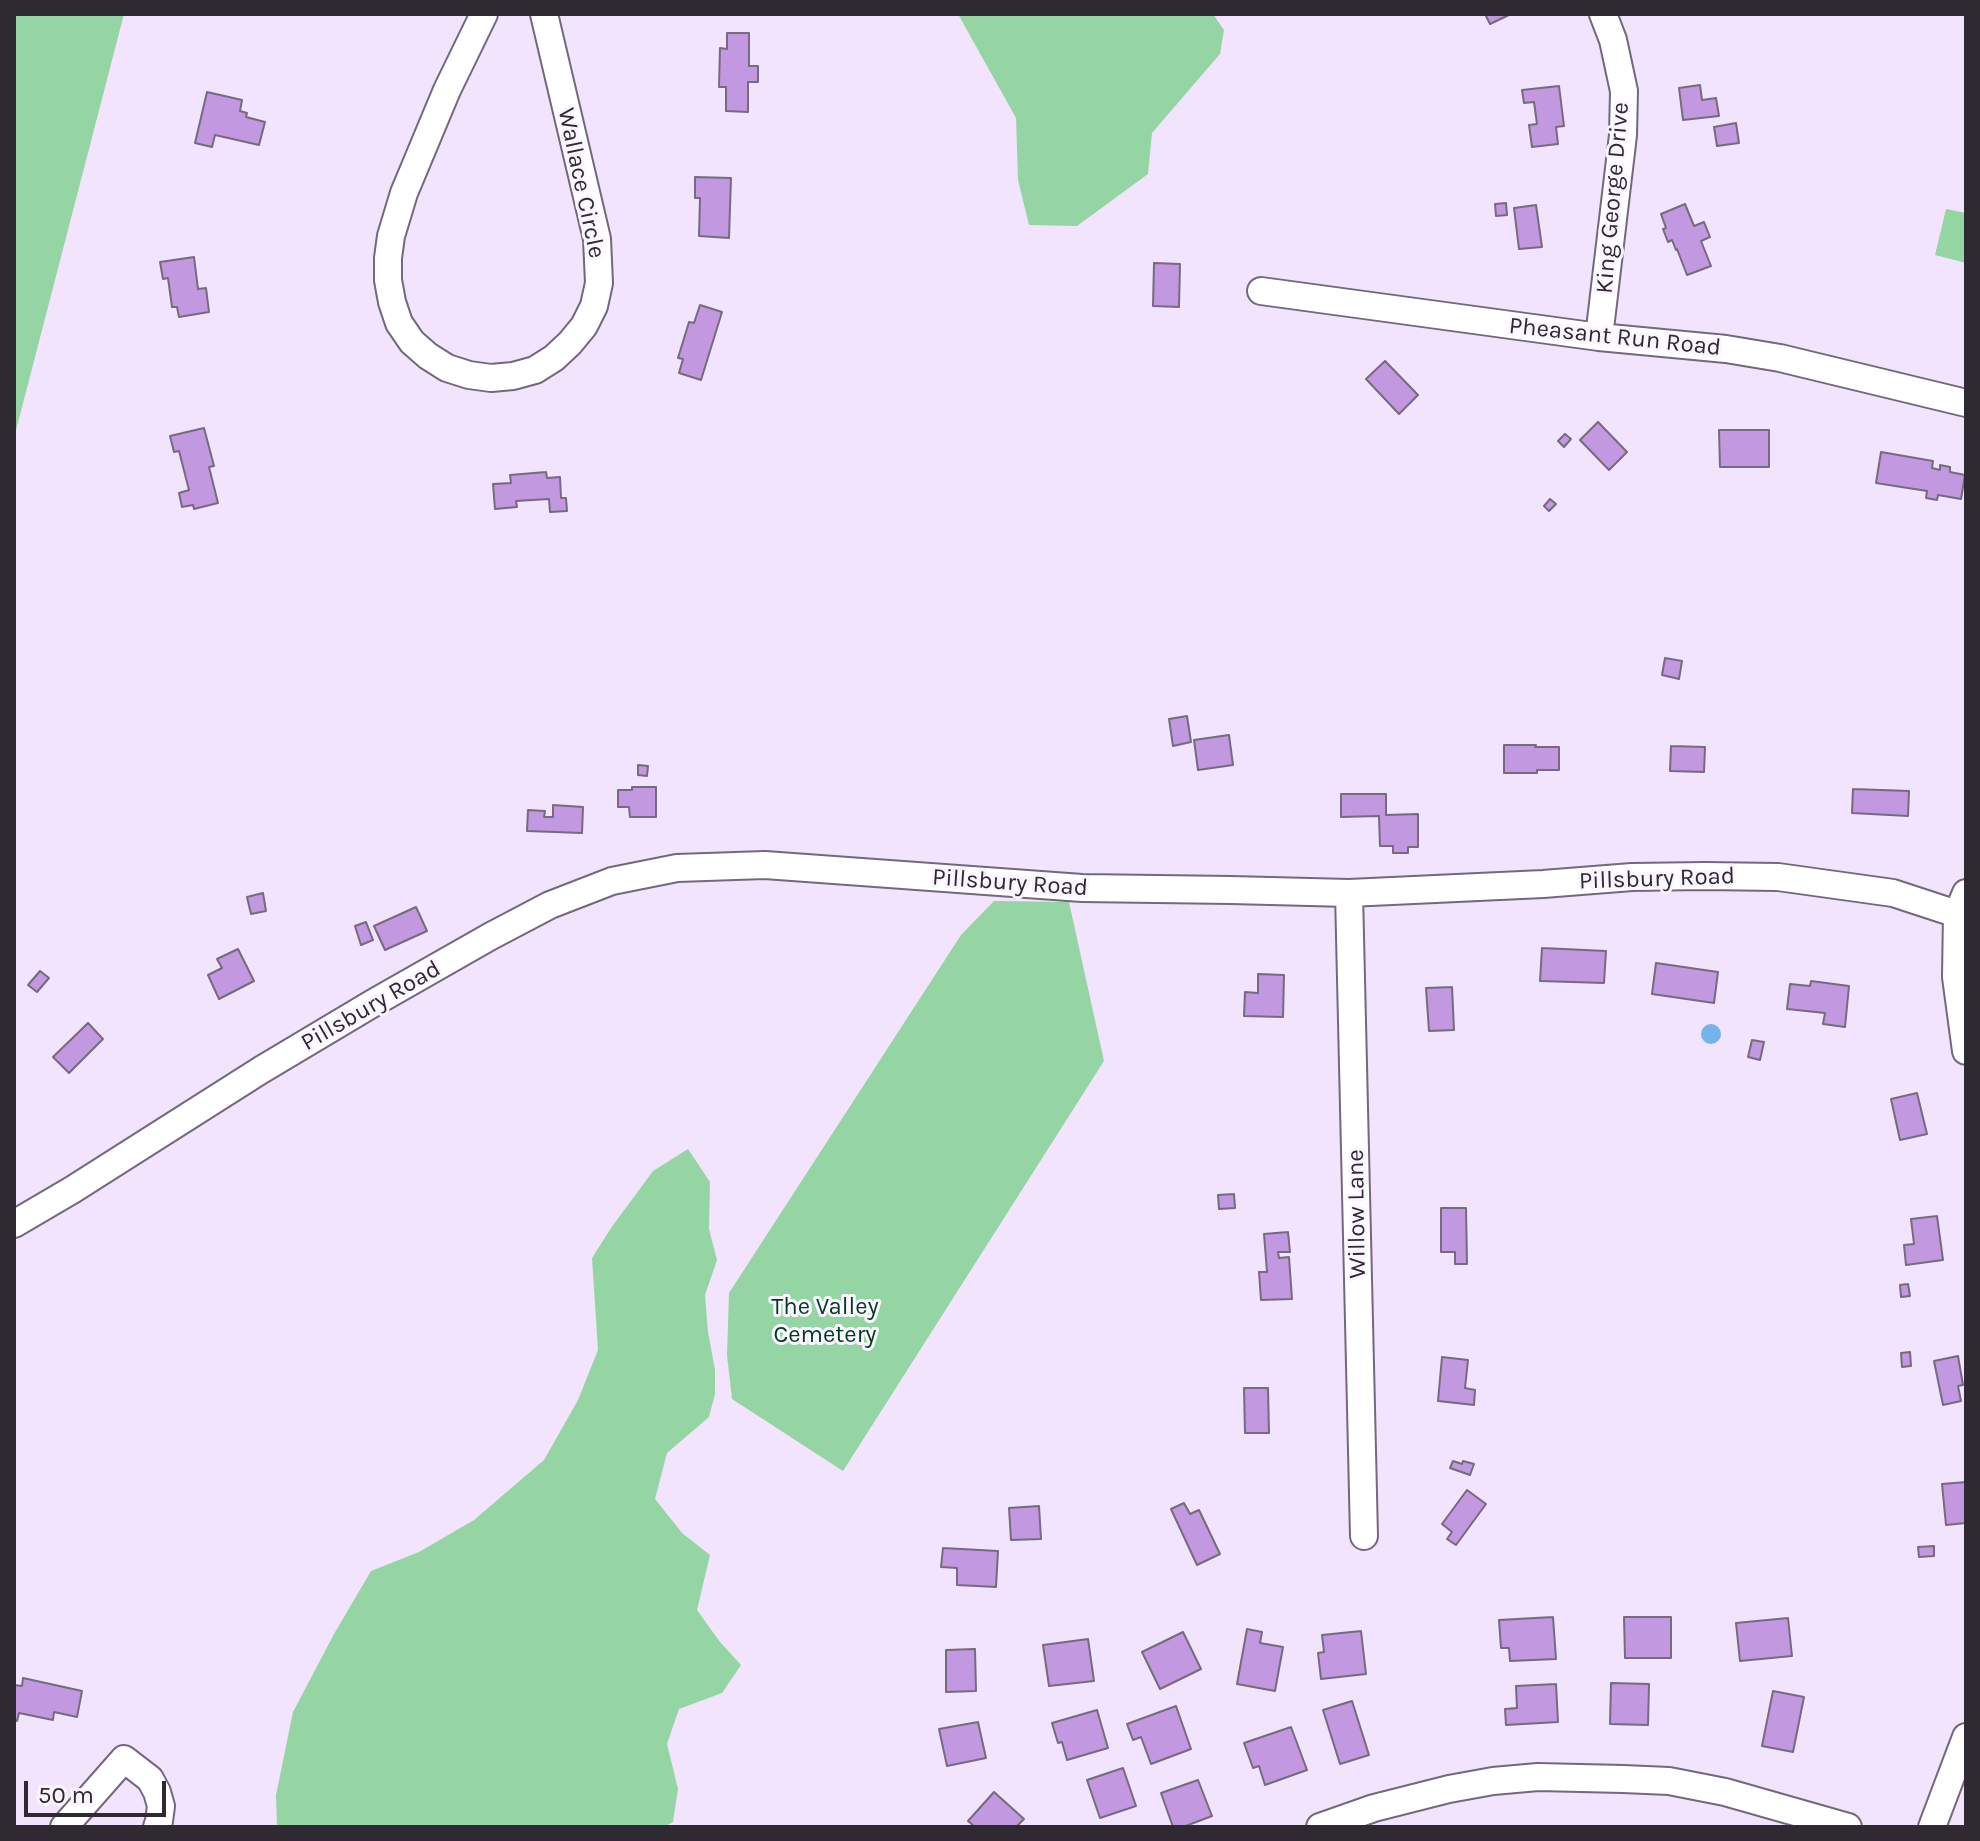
<!DOCTYPE html>
<html>
<head>
<meta charset="utf-8">
<style>
  body { margin:0 }
  #map { position:relative; width:1980px; height:1841px; overflow:hidden; background:#f2e4fc; font-family:Karla,sans-serif }
  canvas { display:block }
  .frame { position:absolute; inset:0; border:16px solid #2f2932; pointer-events:none }
  .scale { position:absolute; left:24px; top:1781px; width:142px; height:36px; box-sizing:border-box; border:4px solid #2f2932; border-top:0; padding-left:10px; font-size:24px; line-height:28px; white-space:nowrap; color:#2f2932; -webkit-text-stroke:6px #fbf5ff; paint-order:stroke }
</style>
</head>
<body>
<div id="map">
<canvas width="1980" height="1841"></canvas>
<div class="frame"></div>
<div class="scale">50 m</div>
</div>
<script>
const ctx = document.querySelector('canvas').getContext('2d');
ctx.lineJoin = 'round';
function paint(path, color) {
  ctx.fillStyle = color;
  ctx.fill(path, 'evenodd');
}
function toPath(rows) {
  const path = new Path2D();
  for (const r of rows) {
    if (r.length === 3) {
      path.moveTo(r[0] + r[2], r[1]);
      path.arc(r[0], r[1], r[2], 0, 2 * Math.PI);
      continue;
    }
    path.moveTo(r[0], r[1]);
    for (let i = 2; i < r.length; i += 2) path.lineTo(r[i], r[i + 1]);
  }
  return path;
}
function strokePath(path, color, width, dash) {
  ctx.strokeStyle = color;
  ctx.lineWidth = width;
  ctx.lineCap = dash ? 'butt' : 'round';
  ctx.setLineDash(dash || []);
  ctx.stroke(path);
}
function write(font, color, halo, rows, align = 'center') {
  ctx.font = font + ' Karla,sans-serif';
  ctx.lineWidth = 6;
  ctx.setLineDash([]);
  ctx.textBaseline = 'middle';
  ctx.strokeStyle = halo;
  ctx.fillStyle = color;
  for (const [text, x, y, turn = 0] of rows) {
    ctx.save();
    ctx.translate(x, y);
    ctx.rotate((+turn || 0) * Math.PI / 180);
    ctx.textAlign = isNaN(turn) ? turn : align;
    if (halo) ctx.strokeText(text, 0, 0);
    ctx.fillText(text, 0, 0);
    ctx.restore();
  }
}
paint(toPath([
  [14,14,124,14,14,438],
  [958,14,1213,14,1224,30,1220,54,1152,133,1148,174,1077,226,1029,225,1018,180,1016,118],
  [1946,209,1966,213,1966,263,1935,255],
  [994,901,1069,902,1104,1061,843,1471,732,1399,727,1355,729,1293,961,935],
  [688,1149,710,1182,709,1229,717,1260,705,1295,708,1332,715,1370,715,1394,709,1417,667,1453,655,1499,682,1533,710,1555,697,1610,720,1642,741,1665,722,1693,679,1709,667,1744,678,1789,673,1822,664,1827,277,1827,276,1795,293,1712,334,1634,371,1571,419,1552,474,1520,544,1460,578,1400,598,1350,592,1258,611,1228,653,1171]
]), '#95d5a3');
paint(toPath([
  [1711,1034,10]
]), '#73b3ee');
const building = toPath([
  [1485,14,1511,14,1490,24,1485,14],
  [727,33,749,33,749,66,758,66,758,82,748,82,748,112,726,111,726,87,719,87,720,48,727,49,727,33],
  [1700,85,1702,100,1716,98,1719,116,1683,120,1679,88,1700,85],
  [1559,86,1564,126,1556,127,1558,144,1532,147,1529,125,1537,124,1534,102,1524,103,1522,90,1559,86],
  [207,92,242,100,240,111,247,113,246,117,265,122,259,145,215,135,212,147,195,143,207,92],
  [1736,123,1739,143,1717,146,1714,127,1736,123],
  [695,177,731,178,729,238,699,236,700,198,695,198,695,177],
  [1506,203,1507,215,1496,216,1495,204,1506,203],
  [1685,204,1694,226,1704,222,1710,237,1701,241,1711,266,1687,275,1677,249,1676,250,1672,240,1668,242,1663,229,1666,228,1661,214,1685,204],
  [1536,205,1542,247,1519,249,1514,208,1536,205],
  [194,257,198,289,206,288,209,312,179,317,177,307,172,307,168,278,163,279,160,262,194,257],
  [1154,263,1180,264,1179,307,1153,306,1154,263],
  [700,305,722,312,701,380,679,373,683,359,678,358,689,322,694,323,700,305],
  [1385,361,1418,395,1399,414,1366,379,1385,361],
  [1598,422,1627,452,1609,470,1580,440,1598,422],
  [204,428,214,466,209,467,218,503,194,509,193,505,182,507,179,493,189,490,179,451,174,452,170,436,204,428],
  [1719,430,1769,430,1769,467,1720,467,1719,430],
  [1565,434,1571,439,1564,447,1558,441,1565,434],
  [1881,452,1933,461,1932,468,1940,470,1940,465,1950,467,1950,472,1965,475,1961,499,1938,495,1937,500,1926,498,1927,491,1876,483,1881,452],
  [546,472,547,478,560,477,561,498,566,498,567,511,550,512,549,499,516,501,517,507,495,509,493,484,511,483,510,475,546,472],
  [1550,499,1556,504,1549,511,1544,506,1550,499],
  [1665,658,1682,661,1679,679,1662,675,1665,658],
  [1187,716,1191,742,1173,746,1169,719,1187,716],
  [1229,735,1233,765,1198,770,1194,740,1229,735],
  [1504,745,1536,745,1535,747,1559,747,1559,770,1537,770,1537,773,1504,773,1504,745],
  [1671,746,1705,747,1704,772,1670,771,1671,746],
  [638,765,648,766,647,776,638,775,638,765],
  [632,787,656,787,656,817,630,817,629,807,618,807,618,790,632,790,632,787],
  [1853,789,1909,791,1908,816,1852,813,1853,789],
  [1341,794,1386,794,1386,815,1418,814,1418,847,1408,847,1408,853,1393,853,1393,846,1380,846,1379,816,1341,817,1341,794],
  [553,805,583,807,582,833,527,831,528,810,545,811,544,817,553,817,553,805],
  [263,893,266,911,251,914,247,897,263,893],
  [416,907,427,931,385,950,374,926,416,907],
  [366,922,373,940,361,945,355,926,366,922],
  [1542,948,1606,951,1604,983,1540,981,1542,948],
  [238,949,254,981,219,999,208,975,222,968,217,959,238,949],
  [1656,963,1718,972,1714,1003,1652,994,1656,963],
  [40,971,49,978,37,992,28,985,40,971],
  [1258,974,1284,975,1283,1017,1244,1016,1245,992,1258,993,1258,974],
  [1811,981,1849,986,1845,1027,1823,1024,1825,1013,1787,1009,1790,984,1810,986,1811,981],
  [1452,987,1454,1030,1429,1031,1426,988,1452,987],
  [88,1023,103,1039,69,1073,53,1057,88,1023],
  [1752,1040,1764,1042,1760,1060,1748,1057,1752,1040],
  [1917,1093,1927,1134,1900,1140,1891,1099,1917,1093],
  [1234,1194,1235,1208,1219,1209,1218,1195,1234,1194],
  [1441,1208,1466,1208,1467,1264,1455,1264,1455,1252,1441,1252,1441,1208],
  [1937,1216,1943,1260,1906,1265,1904,1245,1914,1244,1911,1219,1937,1216],
  [1288,1232,1290,1252,1278,1252,1279,1258,1289,1257,1292,1299,1261,1300,1259,1272,1267,1272,1264,1234,1288,1232],
  [1908,1284,1910,1296,1901,1297,1900,1285,1908,1284],
  [1910,1352,1911,1366,1902,1367,1901,1353,1910,1352],
  [1958,1356,1963,1385,1958,1386,1961,1401,1943,1405,1934,1361,1958,1356],
  [1442,1357,1468,1360,1465,1388,1475,1390,1474,1405,1438,1401,1442,1357],
  [1244,1388,1268,1388,1269,1433,1245,1433,1244,1388],
  [1453,1461,1462,1464,1463,1461,1474,1464,1470,1475,1450,1468,1453,1461],
  [1966,1482,1966,1523,1946,1525,1942,1484,1966,1482],
  [1467,1490,1486,1504,1456,1545,1447,1539,1452,1532,1442,1524,1467,1490],
  [1184,1503,1190,1514,1199,1510,1220,1554,1197,1565,1171,1509,1184,1503],
  [1039,1506,1041,1539,1011,1540,1009,1508,1039,1506],
  [1934,1546,1934,1556,1919,1557,1918,1547,1934,1546],
  [943,1548,998,1551,996,1587,957,1585,957,1568,941,1567,943,1548],
  [1553,1617,1556,1659,1510,1661,1509,1648,1501,1648,1499,1620,1553,1617],
  [1624,1617,1671,1617,1671,1658,1625,1658,1624,1617],
  [1788,1618,1792,1656,1740,1661,1736,1623,1788,1618],
  [1247,1629,1262,1632,1260,1643,1283,1647,1275,1691,1237,1684,1247,1629],
  [1361,1631,1366,1674,1321,1679,1318,1653,1324,1652,1322,1635,1361,1631],
  [1183,1632,1201,1669,1160,1689,1142,1652,1183,1632],
  [1088,1639,1094,1681,1049,1686,1043,1645,1088,1639],
  [975,1649,976,1691,946,1692,946,1650,975,1649],
  [23,1678,82,1691,77,1717,54,1712,53,1720,19,1713,17,1721,14,1720,14,1685,22,1686,23,1678],
  [1611,1683,1649,1684,1648,1725,1610,1724,1611,1683],
  [1556,1684,1558,1722,1506,1725,1505,1709,1517,1708,1516,1686,1556,1684],
  [1773,1691,1804,1697,1793,1752,1762,1746,1773,1691],
  [1352,1701,1369,1755,1340,1764,1323,1710,1352,1701],
  [1176,1706,1191,1749,1151,1764,1141,1737,1133,1740,1127,1724,1176,1706],
  [1097,1710,1108,1748,1067,1760,1062,1742,1058,1743,1052,1723,1097,1710],
  [978,1722,986,1758,947,1766,939,1729,978,1722],
  [1291,1727,1307,1770,1265,1785,1259,1766,1253,1768,1244,1743,1291,1727],
  [1123,1768,1136,1806,1100,1818,1087,1780,1123,1768],
  [1198,1780,1212,1816,1183,1827,1173,1827,1161,1793,1198,1780],
  [994,1792,1024,1819,1016,1827,975,1827,968,1821,994,1792]
]);
paint(building, '#c299e0');
strokePath(building, '#766a7e', 2);
const minor = toPath([
  [484,14,447,90,404,193,391,236,388,258,388,280,392,302,399,323,412,342,428,356,447,368,469,375,491,378,513,376,535,370,554,358,570,343,584,326,594,306,599,283,597,239,544,14],
  [1261,291,1599,337,1726,349,1780,358,1966,403],
  [1599,337,1623,135,1624,91,1613,40,1603,14],
  [1349,893,1364,1536],
  [1966,893,1957,914,1956,977,1966,1051],
  [14,1224,72,1190,261,1070,375,1002,491,936,550,905,612,881,677,868,765,865,1082,888,1231,890,1349,893,1543,884,1632,877,1705,876,1778,877,1893,893,1957,914],
  [64,1827,124,1759,150,1779,157,1792,161,1806,159,1821,157,1827],
  [1320,1827,1374,1808,1449,1789,1493,1781,1538,1777,1623,1779,1669,1781,1725,1792,1848,1827],
  [1932,1827,1966,1737]
]);
strokePath(minor, '#74687c', 30);
strokePath(minor, '#fff', 26);
write('24px', '#2f2932', '#fbf5ff', [
  ["Wallace Circle",581,183,78],
  ["King George Drive",1613,198,-85],
  ["Pheasant Run Road",1615,337,6],
  ["Pillsbury Road",1657,879,-2],
  ["Pillsbury Road",1010,883,4],
  ["Pillsbury Road",371,1006,-30],
  ["Willow Lane",1357,1214,-91]
]);
write('24px', '#023d1a', '#fbf5ff', [
  ["The Valley",825,1307],
  ["Cemetery",825,1335]
]);
</script>
</body>
</html>
